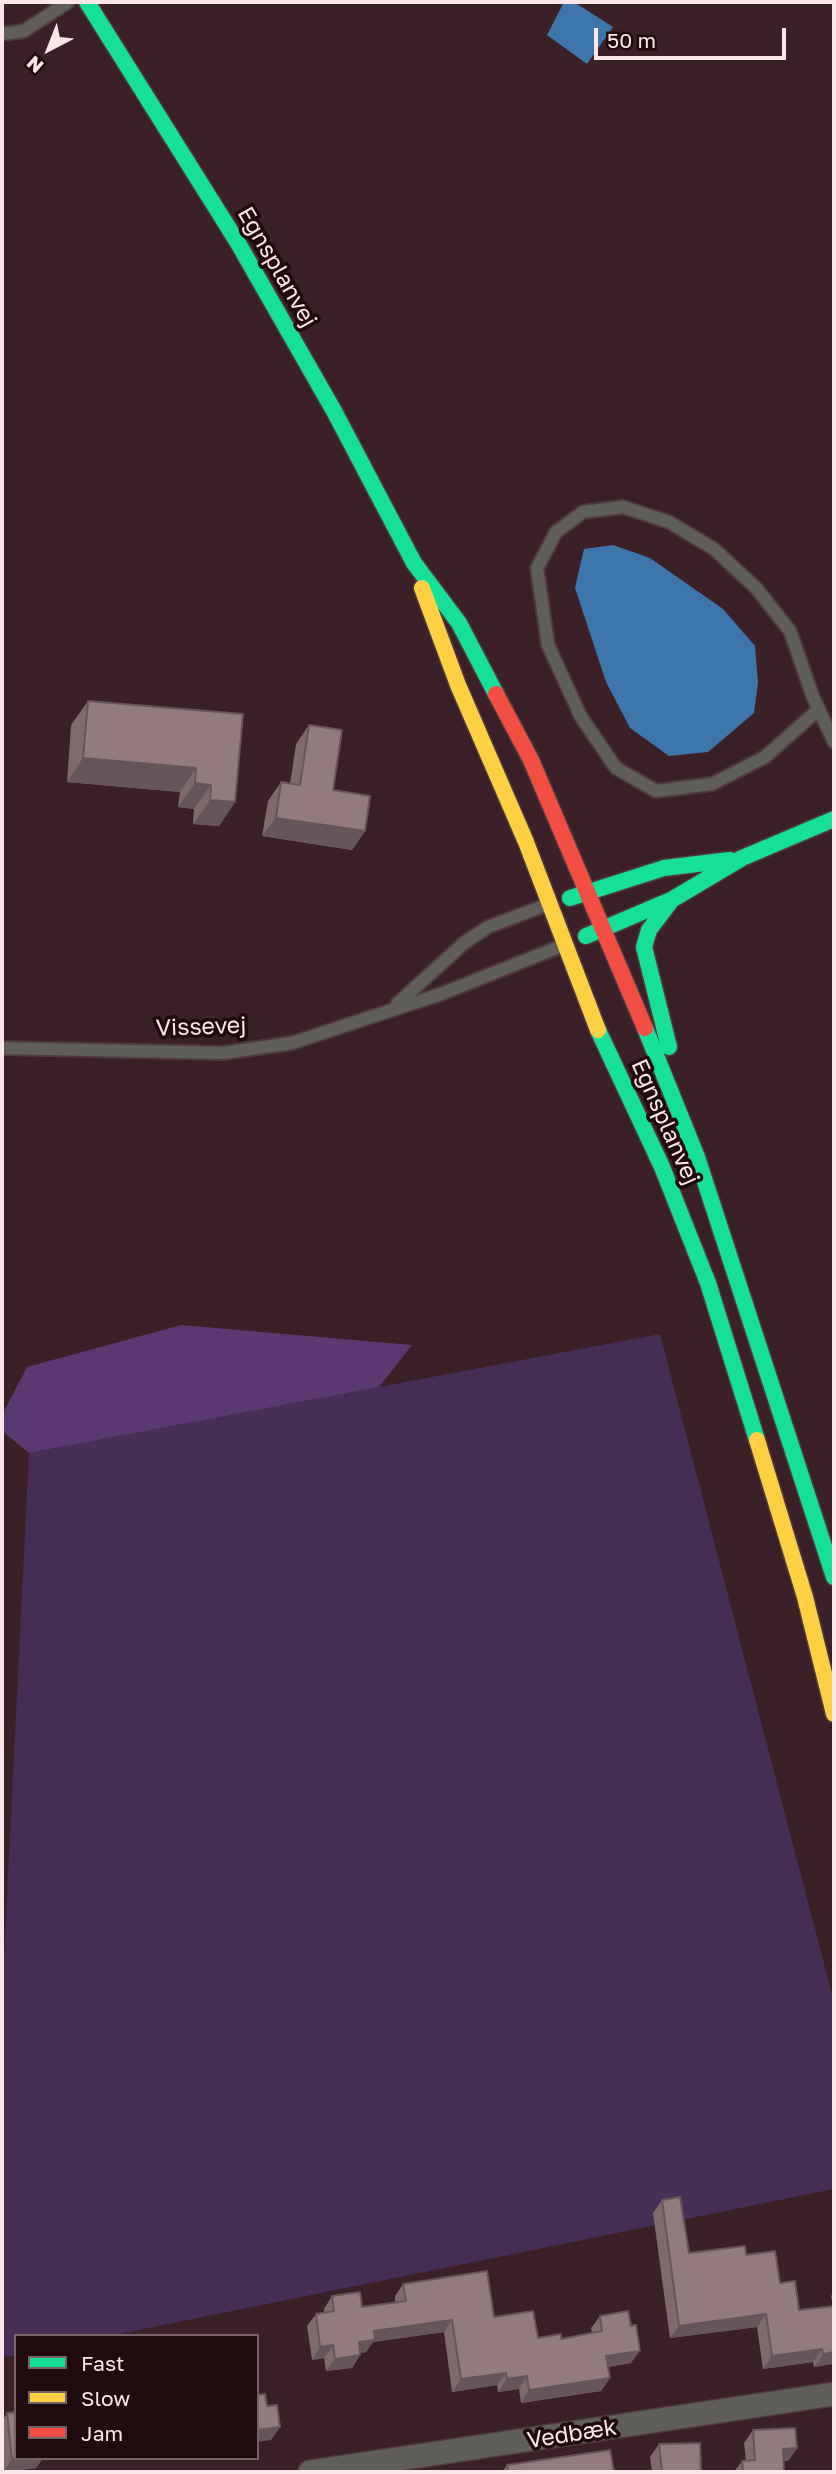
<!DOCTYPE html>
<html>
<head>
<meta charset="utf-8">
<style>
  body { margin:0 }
  #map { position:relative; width:836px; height:2474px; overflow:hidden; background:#3b2027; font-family:"Golos Text",sans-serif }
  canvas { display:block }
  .frame { position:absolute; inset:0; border:4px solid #fbe7ea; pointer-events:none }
  .legend { position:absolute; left:14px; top:2334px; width:245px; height:126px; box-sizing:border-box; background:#1f0a0e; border:2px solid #776266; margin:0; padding:9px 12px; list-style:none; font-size:21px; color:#fbe7ea }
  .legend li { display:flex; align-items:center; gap:14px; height:35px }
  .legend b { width:35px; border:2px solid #776266 }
  .north { position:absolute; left:14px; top:14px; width:70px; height:70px; -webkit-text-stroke:5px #1f0a0e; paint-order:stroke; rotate:222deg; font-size:19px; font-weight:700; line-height:28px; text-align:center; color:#fbe7ea }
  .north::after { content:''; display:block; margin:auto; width:24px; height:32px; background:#fbe7ea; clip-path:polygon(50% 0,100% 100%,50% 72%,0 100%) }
  .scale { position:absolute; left:594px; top:28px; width:192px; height:32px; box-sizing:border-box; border:4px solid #fbe7ea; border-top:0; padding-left:9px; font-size:21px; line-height:24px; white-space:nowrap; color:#fbe7ea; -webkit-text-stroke:5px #1f0a0e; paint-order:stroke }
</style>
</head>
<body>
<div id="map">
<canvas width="836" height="2474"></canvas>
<div class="frame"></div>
<ul class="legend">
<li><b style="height:9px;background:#16e098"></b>Fast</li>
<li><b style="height:9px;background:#ffcf43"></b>Slow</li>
<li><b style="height:9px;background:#f24e42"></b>Jam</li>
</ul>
<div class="north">N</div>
<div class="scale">50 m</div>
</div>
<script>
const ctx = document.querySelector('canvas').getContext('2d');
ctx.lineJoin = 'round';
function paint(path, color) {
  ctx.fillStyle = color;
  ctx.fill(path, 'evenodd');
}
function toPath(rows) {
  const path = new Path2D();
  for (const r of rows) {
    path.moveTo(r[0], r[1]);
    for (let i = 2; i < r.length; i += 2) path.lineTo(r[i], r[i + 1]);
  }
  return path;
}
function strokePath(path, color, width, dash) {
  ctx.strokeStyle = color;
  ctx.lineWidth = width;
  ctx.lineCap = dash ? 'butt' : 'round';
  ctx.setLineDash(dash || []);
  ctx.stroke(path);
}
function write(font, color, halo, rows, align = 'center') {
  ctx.font = font + ' "Golos Text",sans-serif';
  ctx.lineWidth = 7;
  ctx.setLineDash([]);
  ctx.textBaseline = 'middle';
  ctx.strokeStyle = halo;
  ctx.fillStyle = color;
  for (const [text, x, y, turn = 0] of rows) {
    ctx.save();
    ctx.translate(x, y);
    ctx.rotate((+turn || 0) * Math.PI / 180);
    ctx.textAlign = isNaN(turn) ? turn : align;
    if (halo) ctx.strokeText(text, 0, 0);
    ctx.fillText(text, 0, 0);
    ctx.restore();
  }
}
paint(toPath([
  [660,1334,834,2002,834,2189,109,2336,16,2336,16,2355,2,2357,2,1997,29,1453]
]), '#462e57');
paint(toPath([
  [181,1325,412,1345,379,1387,29,1453,2,1431,2,1415,27,1367]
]), '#5a3872');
paint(toPath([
  [564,2,574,2,613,27,587,64,547,35],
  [613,545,650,558,723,609,755,646,758,683,754,713,708,752,669,756,630,728,606,682,575,588,584,549]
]), '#3c76ab');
const lane = toPath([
  [2,34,24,31,68,2],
  [819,709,765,757,712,784,656,791,616,768,581,717,548,645,537,568,556,532,583,512,623,507,669,522,714,549,756,588,790,631,813,697,834,742],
  [397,1004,464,943,488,927,549,904],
  [2,1048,223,1053,292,1043,441,994,564,945]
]);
const street = toPath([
  [310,2472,834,2394]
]);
const fast = toPath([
  [87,2,238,243,334,411,414,563,459,623,496,694],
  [570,898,664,868,730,860],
  [586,936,673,899,742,858,834,819],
  [645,1028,697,1157,834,1577],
  [598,1030,662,1167,708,1283,757,1440],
  [669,1047,644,947,649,930,671,901]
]);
const slow = toPath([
  [422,588,458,685,526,842,598,1030],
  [757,1440,805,1597,834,1714]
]);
const jam = toPath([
  [496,694,531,760,645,1028]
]);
strokePath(lane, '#4f3b3f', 16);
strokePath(street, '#4f3b3f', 26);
strokePath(fast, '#4f3b3f', 19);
strokePath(slow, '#4f3b3f', 19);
strokePath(jam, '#4f3b3f', 19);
strokePath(lane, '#605e59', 12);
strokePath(street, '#605e59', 23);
strokePath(fast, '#16e098', 16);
strokePath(slow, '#ffcf43', 16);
strokePath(jam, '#f24e42', 16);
paint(toPath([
  [88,701,243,714,235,802,219,826,193,824,194,809,178,807,180,792,67,782,71,725],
  [309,725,333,790,365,831,352,850,262,836,268,801,281,782,290,784,296,744],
  [662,2200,689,2253,746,2255,780,2283,799,2310,833,2306,831,2296,834,2292,834,2377,832,2364,814,2367,813,2362,763,2369,757,2327,670,2338,653,2213],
  [403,2284,494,2317,538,2338,561,2339,592,2333,591,2328,600,2316,631,2363,608,2367,610,2378,601,2391,521,2403,519,2389,498,2392,497,2385,452,2392,444,2332,373,2342,366,2352,360,2353,360,2355,352,2368,326,2371,324,2358,312,2360,307,2326,316,2314,324,2312,324,2309,332,2296,362,2307,395,2302,395,2296],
  [7,2413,43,2458,36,2468,3,2472,2,2461,2,2421],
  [753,2430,797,2448,788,2461,783,2461,784,2472,734,2472,742,2461,746,2461,744,2443],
  [659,2444,701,2472,652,2472,650,2457],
  [507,2465,614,2472,502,2472]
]), '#7e696d');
paint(toPath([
  [83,758,196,768,180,792,67,782],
  [195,783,211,785,194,809,178,807],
  [210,800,235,802,219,826,193,824],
  [276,818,365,831,352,850,262,836],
  [766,2314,757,2327,670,2338,679,2326],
  [452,2320,444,2332,373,2342,366,2352,350,2355,359,2342,374,2331],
  [333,2345,324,2358,312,2360,320,2347],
  [822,2349,813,2362,763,2369,772,2356],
  [640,2351,631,2363,598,2368,606,2356],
  [834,2352,834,2361,832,2364,814,2367,823,2354],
  [360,2355,352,2368,326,2371,335,2359],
  [506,2373,497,2385,452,2392,461,2379],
  [527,2376,519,2389,498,2392,507,2379],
  [610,2378,601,2391,521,2403,529,2390],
  [280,2427,271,2440,257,2442,257,2430],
  [797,2448,788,2461,774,2461,783,2449],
  [43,2458,36,2468,3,2472,12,2459,44,2458]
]), '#665559');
const building = toPath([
  [88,701,243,714,235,802,210,800,211,785,195,783,196,768,83,758,88,701],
  [309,725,342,730,333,790,370,796,365,831,276,818,281,782,300,785,309,725],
  [680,2197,689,2253,745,2246,746,2255,775,2251,780,2283,795,2281,799,2310,834,2306,834,2352,823,2354,822,2349,772,2356,766,2314,679,2326,662,2200,680,2197],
  [487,2271,494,2317,533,2311,538,2338,561,2334,561,2339,602,2331,600,2316,628,2311,631,2326,636,2325,640,2351,606,2356,610,2378,529,2390,527,2376,507,2379,506,2373,461,2379,452,2320,374,2331,375,2340,359,2342,360,2355,335,2359,333,2345,320,2347,316,2314,334,2311,332,2296,360,2292,362,2307,406,2301,403,2284,487,2271],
  [265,2394,267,2406,277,2405,280,2427,257,2430,257,2395,265,2394],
  [16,2412,16,2458,12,2459,7,2413,16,2412],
  [795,2428,797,2448,783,2449,784,2472,743,2472,742,2461,755,2460,753,2430,795,2428],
  [700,2443,701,2472,662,2472,659,2444,700,2443],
  [610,2450,614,2472,508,2472,507,2465,610,2450]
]);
paint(building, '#927a7f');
strokePath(building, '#665559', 2);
write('23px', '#fbe7ea', '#1f0a0e', [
  ["Egnsplanvej",277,267,60],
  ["Vissevej",201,1027,-2],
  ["Egnsplanvej",665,1122,66],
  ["Vedbæk",572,2434,-9]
]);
</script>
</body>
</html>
